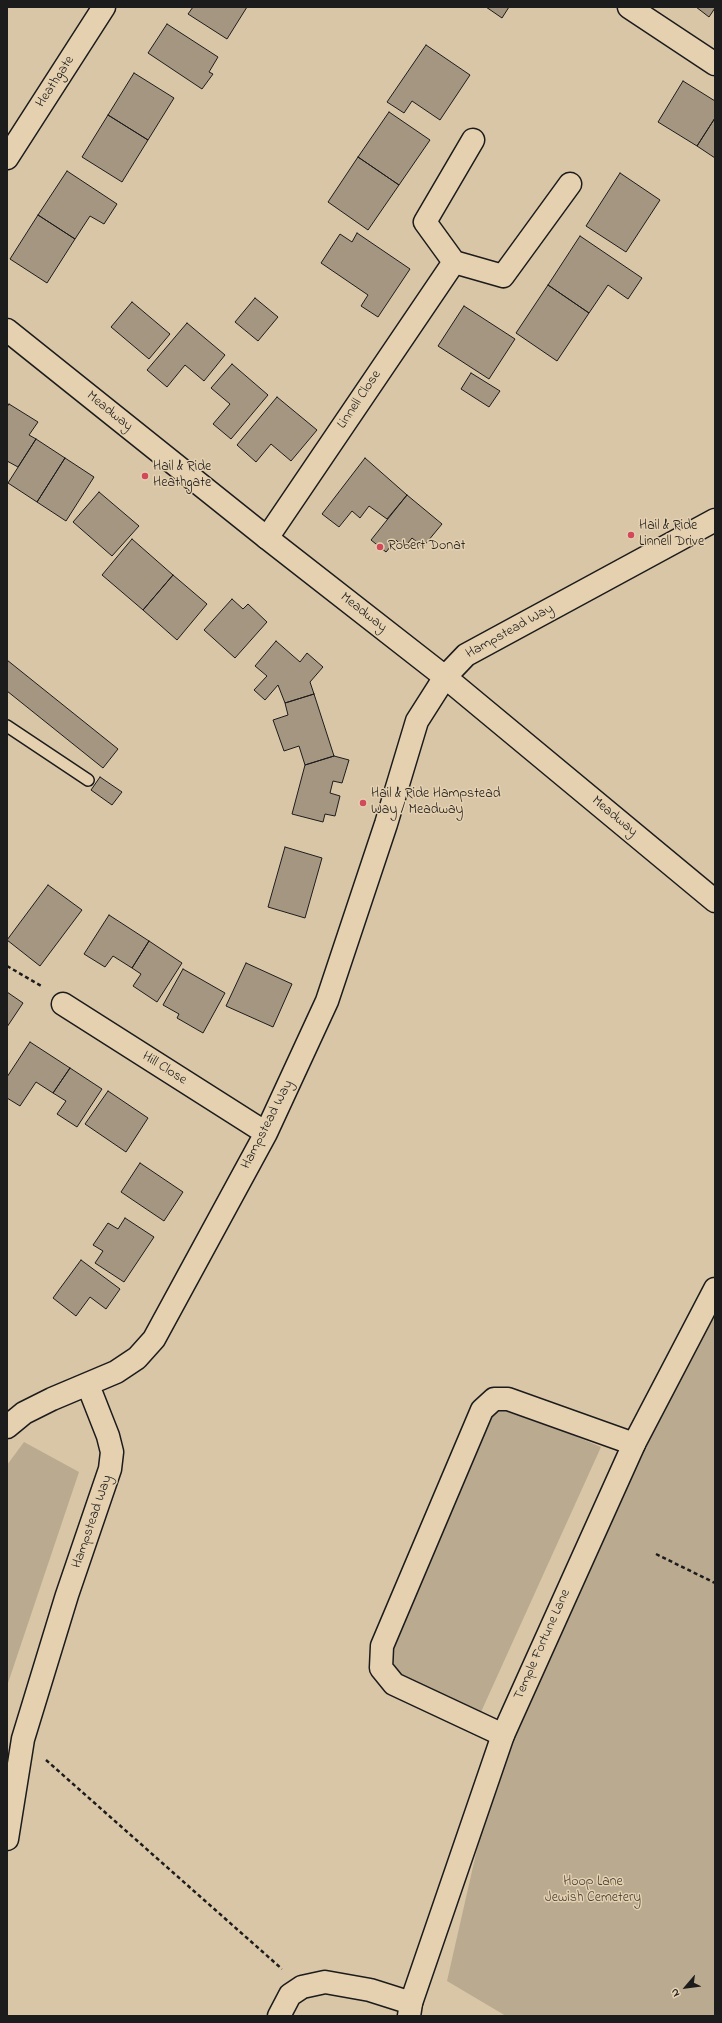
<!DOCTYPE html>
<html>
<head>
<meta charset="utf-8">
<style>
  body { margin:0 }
  #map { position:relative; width:722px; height:2023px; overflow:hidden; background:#d9c6a7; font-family:"Indie Flower",sans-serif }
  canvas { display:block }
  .frame { position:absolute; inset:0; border:8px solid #1c1c1c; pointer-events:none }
  .north { position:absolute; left:666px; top:1967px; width:40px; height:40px; -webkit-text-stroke:3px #e5d1b0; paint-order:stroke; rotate:242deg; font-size:11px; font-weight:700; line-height:16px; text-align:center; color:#1c1c1c }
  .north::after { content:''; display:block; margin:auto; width:14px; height:18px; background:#1c1c1c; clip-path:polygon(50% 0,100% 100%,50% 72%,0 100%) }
</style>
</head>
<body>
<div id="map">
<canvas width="722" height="2023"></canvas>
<div class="frame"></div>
<div class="north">N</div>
</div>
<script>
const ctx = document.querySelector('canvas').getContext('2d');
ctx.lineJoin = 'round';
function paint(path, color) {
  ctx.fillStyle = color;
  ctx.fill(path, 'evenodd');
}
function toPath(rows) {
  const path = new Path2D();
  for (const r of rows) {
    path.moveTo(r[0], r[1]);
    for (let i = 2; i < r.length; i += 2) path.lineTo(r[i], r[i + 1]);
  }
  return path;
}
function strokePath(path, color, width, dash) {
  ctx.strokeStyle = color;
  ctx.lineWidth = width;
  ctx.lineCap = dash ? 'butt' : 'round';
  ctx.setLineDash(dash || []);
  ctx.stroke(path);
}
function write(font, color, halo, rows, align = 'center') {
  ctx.font = font + ' "Indie Flower",sans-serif';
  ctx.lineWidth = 3;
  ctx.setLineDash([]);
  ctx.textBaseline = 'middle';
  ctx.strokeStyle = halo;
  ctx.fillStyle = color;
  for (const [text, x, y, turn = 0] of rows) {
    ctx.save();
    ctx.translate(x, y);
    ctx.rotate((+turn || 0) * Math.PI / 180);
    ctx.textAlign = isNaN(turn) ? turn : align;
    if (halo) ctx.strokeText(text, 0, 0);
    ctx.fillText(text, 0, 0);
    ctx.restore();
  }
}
paint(toPath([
  [715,1301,715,2016,506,2016,447,1981,503,1735],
  [497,1410,513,1410,601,1447,481,1712,399,1677,390,1664,387,1649,485,1421],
  [24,1442,79,1472,7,1686,7,1465]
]), '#baaa90');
const building = toPath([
  [193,7,247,7,227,39,188,14,193,7],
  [486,7,509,7,502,18,486,7],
  [696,7,715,7,715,8,709,17,696,7],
  [167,24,218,57,209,72,213,74,202,89,148,53,167,24],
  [426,45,470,75,440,120,412,101,404,113,387,102,426,45],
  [134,73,174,98,148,140,108,115,134,73],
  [683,81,715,101,715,118,697,146,658,122,683,81],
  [389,112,430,140,399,185,358,157,389,112],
  [108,115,148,140,122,182,82,157,108,115],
  [715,118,715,158,697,146,715,118],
  [358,157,399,185,368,230,328,202,358,157],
  [67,171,117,204,104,224,90,216,75,239,38,215,67,171],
  [620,173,660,200,626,252,586,226,620,173],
  [38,215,75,239,47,283,10,259,38,215],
  [357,233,410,269,378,317,361,306,368,295,321,263,340,234,352,242,357,233],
  [580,236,642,278,628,299,608,285,589,313,548,285,580,236],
  [548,285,589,313,557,361,516,333,548,285],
  [255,298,278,317,258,341,235,322,255,298],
  [132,302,170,334,149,359,111,327,132,302],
  [464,306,515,339,489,379,438,346,464,306],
  [187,323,225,355,204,381,185,365,167,387,147,370,187,323],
  [232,364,268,395,231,439,213,424,230,404,211,388,232,364],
  [471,373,500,391,489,407,461,389,471,373],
  [277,397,317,430,291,461,271,444,256,462,237,445,277,397],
  [9,404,38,422,29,435,36,439,18,467,7,461,7,407,9,404],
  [36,439,65,458,37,502,8,483,36,439],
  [65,458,94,477,66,521,37,502,65,458],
  [365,458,407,495,387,519,369,506,360,518,352,511,339,527,322,514,365,458],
  [99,492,139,526,112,556,73,522,99,492],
  [407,495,442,524,423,547,412,538,404,548,396,540,386,552,371,540,407,495],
  [132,539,173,575,143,610,102,575,132,539],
  [173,575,207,604,177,640,143,610,173,575],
  [232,599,243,609,248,604,267,622,235,658,204,630,232,599],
  [276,641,300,662,307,653,323,667,310,682,314,694,285,703,278,685,265,700,254,690,267,676,255,666,276,641],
  [7,660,118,749,103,768,7,691,7,660],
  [314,694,334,756,305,765,299,746,284,751,273,720,288,715,285,703,314,694],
  [334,756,349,760,342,783,333,781,330,793,340,796,335,816,325,814,323,822,292,814,305,765,334,756],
  [100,777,122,792,112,805,91,790,100,777],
  [285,847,322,858,305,918,268,907,285,847],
  [48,885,82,910,40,966,7,940,48,885],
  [109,915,149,941,132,968,113,956,105,967,84,954,109,915],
  [149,941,182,963,157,1002,133,986,141,974,132,968,149,941],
  [246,963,292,984,273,1027,226,1006,246,963],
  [183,969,225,993,203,1033,177,1018,179,1014,163,1005,183,969],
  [7,992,23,1003,7,1027,7,992],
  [30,1042,70,1068,53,1093,36,1082,20,1106,7,1098,7,1077,30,1042],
  [70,1068,102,1089,77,1127,57,1114,66,1101,53,1093,70,1068],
  [108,1091,148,1118,126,1152,85,1124,108,1091],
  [140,1163,183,1192,164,1221,121,1192,140,1163],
  [125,1218,154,1237,124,1282,95,1263,103,1251,93,1245,108,1223,118,1229,125,1218],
  [81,1260,120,1289,106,1309,90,1297,76,1316,53,1298,81,1260]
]);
paint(building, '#a49680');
strokePath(building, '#1c1c1c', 1);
const lane = toPath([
  [7,726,88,780]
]);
const street = toPath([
  [629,7,715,64],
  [473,140,425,222,454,262,503,276,570,184],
  [7,158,104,7],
  [267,538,454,262],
  [63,1004,266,1133],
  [7,1427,24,1413,52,1399,116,1372,137,1358,154,1339,266,1133,327,1001,386,824,417,721,445,677],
  [503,1735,394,1684,381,1668,382,1646,482,1410,494,1399,508,1399,634,1444],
  [7,1839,23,1739,67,1595,110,1469,112,1452,108,1436,88,1385],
  [279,2016,290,1995,302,1987,325,1982,370,1990,411,2003]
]);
const secondary = toPath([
  [7,330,267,538,445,677,715,901],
  [445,677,466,655,715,520],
  [409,2016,411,2003,503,1735,634,1444,715,1289]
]);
strokePath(lane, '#1c1c1c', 14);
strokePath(street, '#1c1c1c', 25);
strokePath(secondary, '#1c1c1c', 25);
strokePath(toPath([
  [7,966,43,987],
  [656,1554,715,1583],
  [46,1760,282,1969]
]), '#1c1c1c', 2.5, [4, 3]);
strokePath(lane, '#e5d1b0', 11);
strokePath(street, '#e5d1b0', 22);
strokePath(secondary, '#e5d1b0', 22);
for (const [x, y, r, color] of [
  [145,476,4,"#d1495b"],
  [631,535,4,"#d1495b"],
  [380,547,4,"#d1495b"],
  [363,803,4,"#d1495b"]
]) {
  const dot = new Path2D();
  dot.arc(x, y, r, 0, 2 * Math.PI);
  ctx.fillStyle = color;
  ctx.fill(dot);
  strokePath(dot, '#e5d1b0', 1.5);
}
write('14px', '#1c1c1c', '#e5d1b0', [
  ["Heathgate",56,82,-57],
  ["Linnell Close",360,400,-56],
  ["Meadway",109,412,39],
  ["Meadway",363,613,38],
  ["Hampstead Way",510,632,-29],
  ["Meadway",614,817,40],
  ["Hill Close",164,1069,32],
  ["Hampstead Way",268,1125,-63],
  ["Hampstead Way",93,1522,-71],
  ["Temple Fortune Lane",543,1645,-66]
]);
write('14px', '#1c1c1c', '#e5d1b0', [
  ["Hail & Ride",153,468],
  ["Heathgate",153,484],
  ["Hail & Ride",639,527],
  ["Linnell Drive",639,543],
  ["Robert Donat",388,547],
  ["Hail & Ride Hampstead",371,795],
  ["Way / Meadway",371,811]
], 'left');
write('14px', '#444039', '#e5d1b0', [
  ["Hoop Lane",593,1883],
  ["Jewish Cemetery",593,1899]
]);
</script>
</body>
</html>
